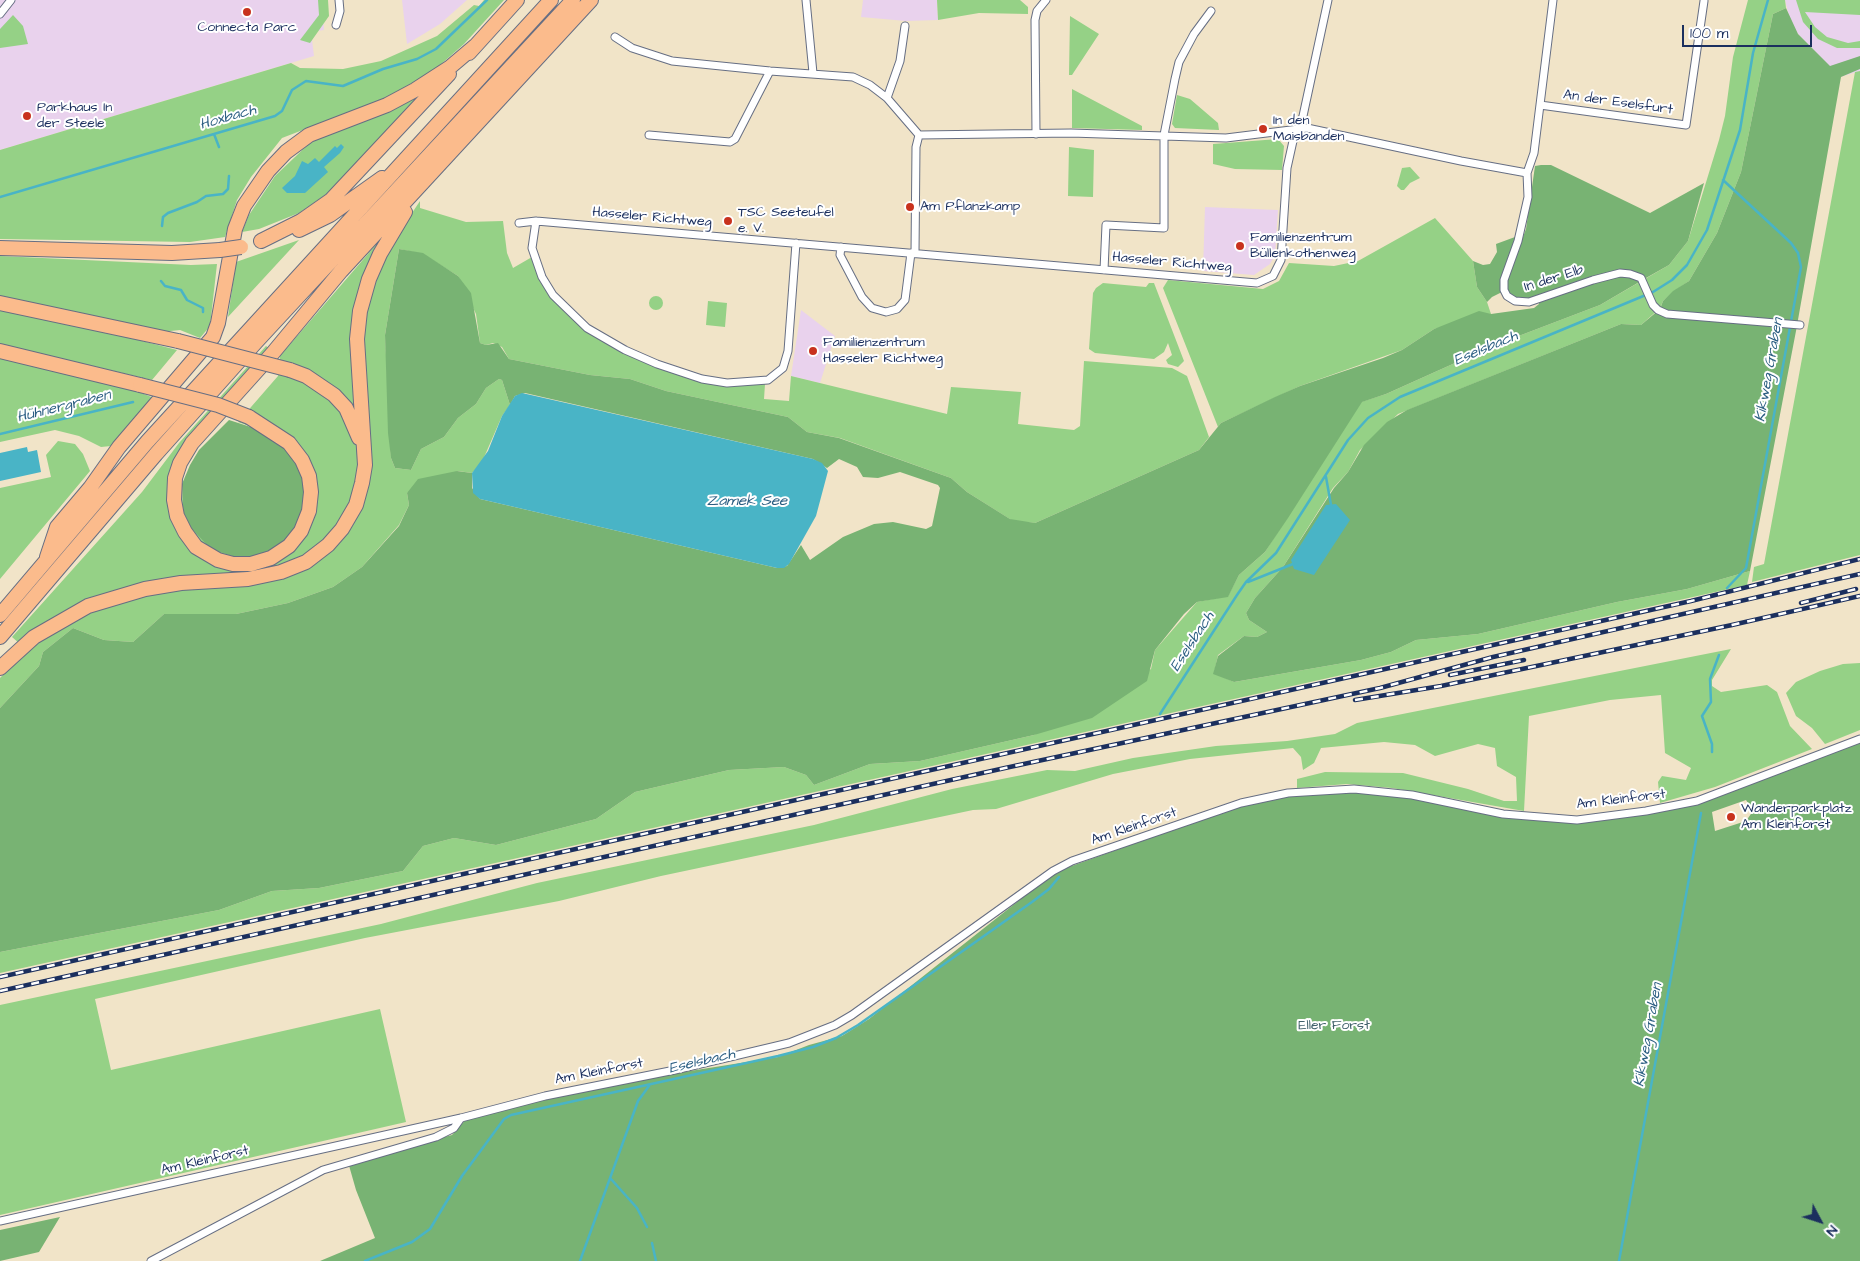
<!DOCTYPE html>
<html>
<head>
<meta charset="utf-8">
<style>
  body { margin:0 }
  #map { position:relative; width:1860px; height:1261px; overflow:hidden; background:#f1e4c8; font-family:"Architects Daughter",sans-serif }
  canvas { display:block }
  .north { position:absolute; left:1795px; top:1196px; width:50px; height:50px; -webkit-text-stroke:4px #fff; paint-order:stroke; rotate:130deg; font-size:14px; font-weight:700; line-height:20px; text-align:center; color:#1b2f5e }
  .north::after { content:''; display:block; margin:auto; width:18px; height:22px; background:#1b2f5e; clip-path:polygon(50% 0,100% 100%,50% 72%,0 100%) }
  .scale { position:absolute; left:1682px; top:25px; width:130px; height:22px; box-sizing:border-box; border:2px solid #1b2f5e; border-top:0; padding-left:6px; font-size:15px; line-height:18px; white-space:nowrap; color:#1b2f5e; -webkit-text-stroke:4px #fff; paint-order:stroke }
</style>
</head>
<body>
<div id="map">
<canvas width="1860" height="1261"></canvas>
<div class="north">N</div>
<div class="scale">100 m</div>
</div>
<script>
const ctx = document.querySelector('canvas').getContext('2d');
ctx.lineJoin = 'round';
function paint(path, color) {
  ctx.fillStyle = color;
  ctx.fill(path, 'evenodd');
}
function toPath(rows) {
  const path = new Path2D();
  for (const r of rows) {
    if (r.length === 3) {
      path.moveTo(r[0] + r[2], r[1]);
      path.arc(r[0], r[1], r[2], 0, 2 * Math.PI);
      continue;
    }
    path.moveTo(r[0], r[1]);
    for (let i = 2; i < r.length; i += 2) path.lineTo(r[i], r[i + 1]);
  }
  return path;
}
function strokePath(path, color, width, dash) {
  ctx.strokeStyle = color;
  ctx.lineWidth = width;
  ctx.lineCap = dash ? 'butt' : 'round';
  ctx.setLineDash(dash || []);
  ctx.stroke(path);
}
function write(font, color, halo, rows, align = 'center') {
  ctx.font = font + ' "Architects Daughter",sans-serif';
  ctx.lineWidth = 4;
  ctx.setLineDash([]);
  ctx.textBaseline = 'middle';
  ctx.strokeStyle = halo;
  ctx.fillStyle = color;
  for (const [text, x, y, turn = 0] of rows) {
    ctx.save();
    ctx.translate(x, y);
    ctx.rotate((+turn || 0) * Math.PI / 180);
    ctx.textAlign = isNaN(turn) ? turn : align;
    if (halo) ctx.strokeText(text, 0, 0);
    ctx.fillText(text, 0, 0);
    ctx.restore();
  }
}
paint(toPath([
  [0,0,322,0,324,30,311,32,314,56,0,150],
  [402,0,467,0,440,24,407,44],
  [863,0,937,0,938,20,906,21,861,17],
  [1785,0,1860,0,1860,71,1840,77,1798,34,1790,20],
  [1205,207,1278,210,1275,255,1270,264,1254,275,1203,271],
  [801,310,835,336,820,383,791,376]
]), '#e9d2ed');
paint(toPath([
  [318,0,328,0,329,16,310,43,300,40,319,15],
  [484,0,504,0,464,44,432,72,391,96,282,138,251,177,237,200,225,237,190,242,0,239,0,150,291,63,300,68,343,69,381,61,437,36,474,5,479,6],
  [937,0,1020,0,1028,7,1028,14,979,13,938,20],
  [1748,0,1785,0,1786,8,1773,14,1741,172,1717,233,1689,281,1673,292,1663,301,1660,308,1641,325,1621,324,1398,414,1360,450,1348,472,1333,488,1283,567,1255,598,1246,613,1249,620,1267,632,1257,637,1244,636,1218,655,1214,673,1234,682,1361,660,1391,652,1416,640,1478,634,1617,602,1687,589,1750,571,1747,585,0,973,0,952,219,910,272,891,319,888,403,871,423,846,454,838,496,845,596,819,635,792,729,770,784,767,806,775,814,785,870,764,920,761,1034,735,1151,669,1155,650,1197,602,1228,596,1239,575,1265,552,1361,402,1386,394,1495,345,1600,305,1669,265,1688,241,1719,140,1725,116,1733,57],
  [1796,0,1860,0,1860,15,1805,12,1815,27,1827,37,1848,43,1860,41,1860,48,1837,48,1818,39,1803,22],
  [13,15,23,26,28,44,0,48,0,29],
  [1070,16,1099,34,1072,75,1069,75],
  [1860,71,1860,555,1752,582,1754,567,1764,564,1855,72],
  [1072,89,1142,126,1142,130,1072,128],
  [421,93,342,180,325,195,299,213,259,229,242,232,249,215,275,176,315,138],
  [1177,95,1190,99,1218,123,1219,130,1175,128,1172,124],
  [1278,139,1284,146,1282,170,1235,169,1213,164,1213,144],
  [1069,147,1094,150,1093,197,1068,196],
  [1410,167,1420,178,1410,183,1404,190,1401,190,1397,186,1402,168],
  [420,201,420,208,466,222,503,221,507,253,513,268,532,257,566,312,660,367,745,385,765,384,764,399,789,401,791,376,947,414,951,387,1021,392,1018,424,1074,430,1080,426,1084,361,1172,368,1187,376,1209,437,1199,450,1035,523,1013,521,967,492,951,478,840,438,807,432,788,417,666,391,630,379,590,375,509,359,502,347,493,343,486,345,480,343,476,314,458,276,423,254,399,249,385,335,391,458,395,468,411,470,421,449,444,437,458,418,476,404,486,388,499,379,502,380,510,405,502,416,482,462,472,473,458,471,407,493,409,505,399,525,362,567,333,587,288,603,236,614,164,614,133,642,104,640,73,628,43,652,39,666,0,708,0,678,27,650,12,637,142,492,179,443,266,346,270,349,174,460,169,472,182,484,183,506,263,431,238,422,278,376,280,356,380,240,392,243],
  [1435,218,1473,261,1477,287,1487,302,1491,314,1434,329,1402,350,1300,386,1221,423,1218,427,1163,288,1168,280,1263,289,1279,281,1289,263,1334,266,1358,261],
  [299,240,228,317,236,262],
  [0,256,191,265,217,264,210,326,200,338,180,330,161,332,0,297],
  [1103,283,1146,287,1149,283,1154,283,1184,361,1178,367,1168,364,1166,360,1172,355,1168,343,1164,352,1154,359,1095,353,1089,349,1093,293,1096,288],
  [656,303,7],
  [708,301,727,303,725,327,706,325],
  [0,310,69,322,177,350,152,380,0,344],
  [0,358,126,387,154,398,111,446,101,447,79,436,55,430,0,442],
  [58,441,75,444,83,454,90,471,0,579,0,488,51,477,46,455],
  [1731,649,1712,680,1712,686,1721,692,1767,685,1777,692,1790,726,1812,749,1715,787,1660,803,1658,782,1662,776,1686,780,1691,768,1665,753,1661,695,1610,700,1529,716,1524,811,1392,788,1347,784,1297,788,1297,779,1325,772,1403,773,1468,789,1504,801,1517,801,1516,777,1497,766,1495,748,1478,744,1435,756,1415,745,1384,742,1321,748,1314,763,1303,770,1301,757,1293,748,1190,759,1113,774,996,809,973,810,661,876,559,901,365,938,95,999,111,1070,380,1009,406,1122,0,1215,0,1005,381,924,537,883,814,825,952,789,1047,770,1075,771,1133,758,1216,746,1287,741,1335,734,1357,723],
  [1860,663,1860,730,1825,744,1812,728,1796,716,1786,693,1796,682,1820,671,1843,664]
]), '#95d186');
paint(toPath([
  [1786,8,1798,34,1830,66,1860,56,1860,69,1841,77,1796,331,1750,571,1687,589,1617,602,1478,634,1416,640,1391,652,1361,660,1234,682,1213,674,1218,656,1244,636,1257,637,1267,632,1249,620,1246,613,1255,598,1283,567,1334,488,1348,472,1364,445,1387,422,1407,410,1621,324,1641,325,1660,309,1663,301,1673,291,1689,281,1717,233,1741,172,1773,14],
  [1541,165,1551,165,1650,213,1704,183,1688,241,1669,265,1646,278,1635,274,1621,272,1528,300,1513,298,1506,290,1507,280,1526,229,1535,166],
  [1515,237,1503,275,1502,292,1492,297,1487,302,1477,287,1473,261,1483,265,1490,264,1497,252,1496,244],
  [399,249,423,253,458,276,471,293,480,343,486,345,498,343,509,359,590,375,630,379,666,391,788,417,807,432,839,438,951,478,967,492,1010,519,1035,523,1199,450,1221,423,1275,397,1300,386,1383,358,1402,350,1434,329,1479,311,1491,314,1534,308,1539,304,1539,300,1621,274,1641,281,1600,305,1495,345,1386,394,1362,402,1288,518,1265,552,1239,575,1228,597,1197,602,1184,614,1155,650,1147,681,1092,718,1034,735,920,761,870,764,814,785,806,775,784,767,729,770,635,792,596,819,496,845,454,838,423,846,403,871,319,888,272,891,219,910,0,952,0,708,39,666,43,652,73,628,104,640,133,642,164,614,236,614,288,603,333,587,362,567,399,526,409,505,407,493,418,479,457,471,472,473,472,488,480,499,777,568,787,566,801,545,810,560,843,537,874,524,893,522,926,529,932,526,940,488,938,485,900,472,878,478,863,477,857,467,839,459,827,468,813,459,525,393,515,396,510,405,502,380,499,379,486,388,476,404,458,418,444,437,421,449,411,470,395,468,391,458,388,433,385,335],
  [229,420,263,431,275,438,292,456,299,468,305,487,304,508,298,524,281,544,270,552,254,557,235,557,211,549,192,529,185,519,183,506,182,484,190,465,199,450],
  [1860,742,1860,1261,320,1261,375,1238,356,1190,348,1162,452,1135,467,1118,545,1099,652,1077,778,1057,809,1045,842,1036,869,1019,1055,872,1191,823,1254,802,1320,791,1385,793,1577,822,1680,807],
  [1746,800,1753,811,1746,821,1715,831,1712,812],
  [60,1217,39,1252,0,1261,0,1230]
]), '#78b373');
paint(toPath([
  [341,144,344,147,340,153,324,167,328,172,305,193,287,193,282,188,295,176,302,161,308,164,315,158,319,162,335,146,337,148],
  [522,393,813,459,822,463,828,471,816,516,789,564,784,568,777,568,480,499,473,493,472,473,488,451,502,416,515,396],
  [27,447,28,452,37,450,41,472,0,481,0,453],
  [1336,504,1350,520,1314,575,1294,569,1291,560,1326,505]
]), '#49b4c6');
strokePath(toPath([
  [214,134,219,147],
  [1723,180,1791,243,1798,253,1801,267,1746,568,1727,588],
  [0,197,275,116,282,111,292,90,306,81,343,86,383,69,417,59,436,49,487,0],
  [162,226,163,217,168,213,197,202,206,196,223,194,228,189,229,176],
  [161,281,165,286,181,290,187,300,203,308,203,312],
  [0,434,133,402],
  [1326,477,1331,505],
  [1248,582,1293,564],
  [1160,714,1237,595,1246,582,1276,553,1348,440,1368,418,1400,397,1653,292,1672,280,1687,265,1707,230,1740,130,1753,53,1768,0],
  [1712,752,1712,744,1702,716,1711,702,1710,679,1719,655],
  [611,1179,637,1208,647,1227],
  [652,1243,656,1261],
  [365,1261,412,1242,430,1229,462,1176,504,1119,511,1115,778,1056,813,1047,836,1038,858,1025,1032,902,1049,889,1059,877],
  [580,1261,638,1101,649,1086],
  [1619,1261,1701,813]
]), '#49b4c6', 2.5);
const minor = toPath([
  [806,0,813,73],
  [1553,0,1534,153,1527,173,1528,197,1518,241,1504,280,1504,290,1507,296,1515,301,1529,302,1593,280,1620,273,1630,274,1641,278,1653,305,1658,310,1667,314,1800,325],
  [0,14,11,0],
  [336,25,340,11,339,0],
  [615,37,632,48,672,61,770,71,853,77,870,85,887,98,919,135,1071,133,1226,138,1307,128,1461,161,1527,173],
  [887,98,900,61,905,26],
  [1540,105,1686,125,1704,1],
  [1036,134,1035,20,1037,11,1046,0],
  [649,135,730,142,735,139,770,71],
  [536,221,532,248,542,277,553,295,587,328,625,350,657,364,702,379,727,383,768,380,783,368,788,351,796,243],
  [519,223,536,221,1257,283,1273,276,1281,260,1287,168,1293,141,1303,116,1328,0],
  [841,247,840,255,862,297,872,308,886,312,897,309,905,300,911,253],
  [915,253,916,147,919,135],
  [1104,270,1106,225,1164,228,1164,135,1175,79,1179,62,1194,34,1211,11],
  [0,1221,461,1118,545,1096,675,1070,789,1043,835,1025,852,1015,1053,871,1072,861,1241,803,1288,793,1354,789,1412,795,1503,814,1577,820,1646,811,1697,801,1860,739],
  [151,1261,323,1170,436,1137,454,1128,461,1118]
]);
const motorway = toPath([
  [469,53,517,0],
  [299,230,330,215,382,178],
  [261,241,301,221,331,200,449,74],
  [0,248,172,253,220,250],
  [0,303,178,341],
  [0,351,140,385],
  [290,370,306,376,334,395,346,408,359,438],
  [249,417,289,443,302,460,309,476,311,492,309,511,301,531,289,546,271,558,251,564,233,564,218,560,196,547,185,532,177,516,174,500,175,478,180,463,192,443,272,354,341,271,591,0],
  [47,557,57,527,90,488,119,447,213,337,218,323,235,229,244,206,268,171,286,152,309,135,387,105,415,90,449,68,475,46],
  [0,615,147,442,551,0],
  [0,637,156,454,256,342,573,0],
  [0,668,34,637,88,606,145,589,181,583,248,579,281,572,306,562,328,545,342,529,356,505,362,483,365,465,357,339,360,311,369,279,380,254,405,212]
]);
strokePath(minor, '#666e83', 9);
strokePath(motorway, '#666e83', 16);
strokePath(minor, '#fff', 7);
strokePath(motorway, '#fbbb8c', 14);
const rail = toPath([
  [1801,603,1856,589],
  [1450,675,1524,660],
  [1355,700,1441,686,1732,625,1860,596],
  [0,977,1691,601,1860,559],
  [0,991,1005,768,1380,688,1493,657,1860,574]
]);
strokePath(rail, '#1b2f5e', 4.5);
strokePath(rail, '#fff', 2.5, [8]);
const motorwayBridge = toPath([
  [220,250,241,247],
  [178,341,290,370],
  [140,385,218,405,249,417]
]);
strokePath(motorwayBridge, '#666e83', 16, []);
strokePath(motorwayBridge, '#fbbb8c', 14);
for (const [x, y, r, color] of [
  [247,12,5,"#c8321e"],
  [27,116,5,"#c8321e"],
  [1263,129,5,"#c8321e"],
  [910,207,5,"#c8321e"],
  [728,221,5,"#c8321e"],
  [1240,246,5,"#c8321e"],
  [813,351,5,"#c8321e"],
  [1731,817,5,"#c8321e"]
]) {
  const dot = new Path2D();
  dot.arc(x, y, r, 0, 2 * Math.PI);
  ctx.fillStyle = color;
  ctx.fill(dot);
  strokePath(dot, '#fff', 2);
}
write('14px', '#1b2f5e', '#fff', [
  ["Connecta Parc",247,28,"center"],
  ["Parkhaus In",37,108],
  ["der Steele",37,124],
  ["In den",1273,121],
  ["Maisbanden",1273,137],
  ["Am Pflanzkamp",920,207],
  ["TSC Seeteufel",738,213],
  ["e. V.",738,229],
  ["Familienzentrum",1250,238],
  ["Büllenkothenweg",1250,254],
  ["Familienzentrum",823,343],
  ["Hasseler Richtweg",823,359],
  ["Wanderparkplatz",1741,809],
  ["Am Kleinforst",1741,825]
], 'left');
write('14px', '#1b2f5e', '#fff', [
  ["An der Eselsfurt",1618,103,8],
  ["Hasseler Richtweg",652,218,5],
  ["Hasseler Richtweg",1172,263,5],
  ["In der Elb",1554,279,-17],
  ["Am Kleinforst",1621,800,-7],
  ["Am Kleinforst",1134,827,-19],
  ["Am Kleinforst",599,1072,-11],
  ["Am Kleinforst",205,1161,-13]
]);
write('14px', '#40606a', '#fff', [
  ["Eller Forst",1334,1026]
]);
write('italic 15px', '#2b5e82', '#fff', [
  ["Hoxbach",228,118,-16],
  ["Eselsbach",1486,349,-23],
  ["Kikweg Graben",1770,370,-80],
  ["Hühnergraben",64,407,-14],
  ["Zamek See",747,502],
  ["Eselsbach",1193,642,-57],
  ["Kikweg Graben",1649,1035,-80],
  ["Eselsbach",702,1062,-13]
]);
</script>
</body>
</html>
